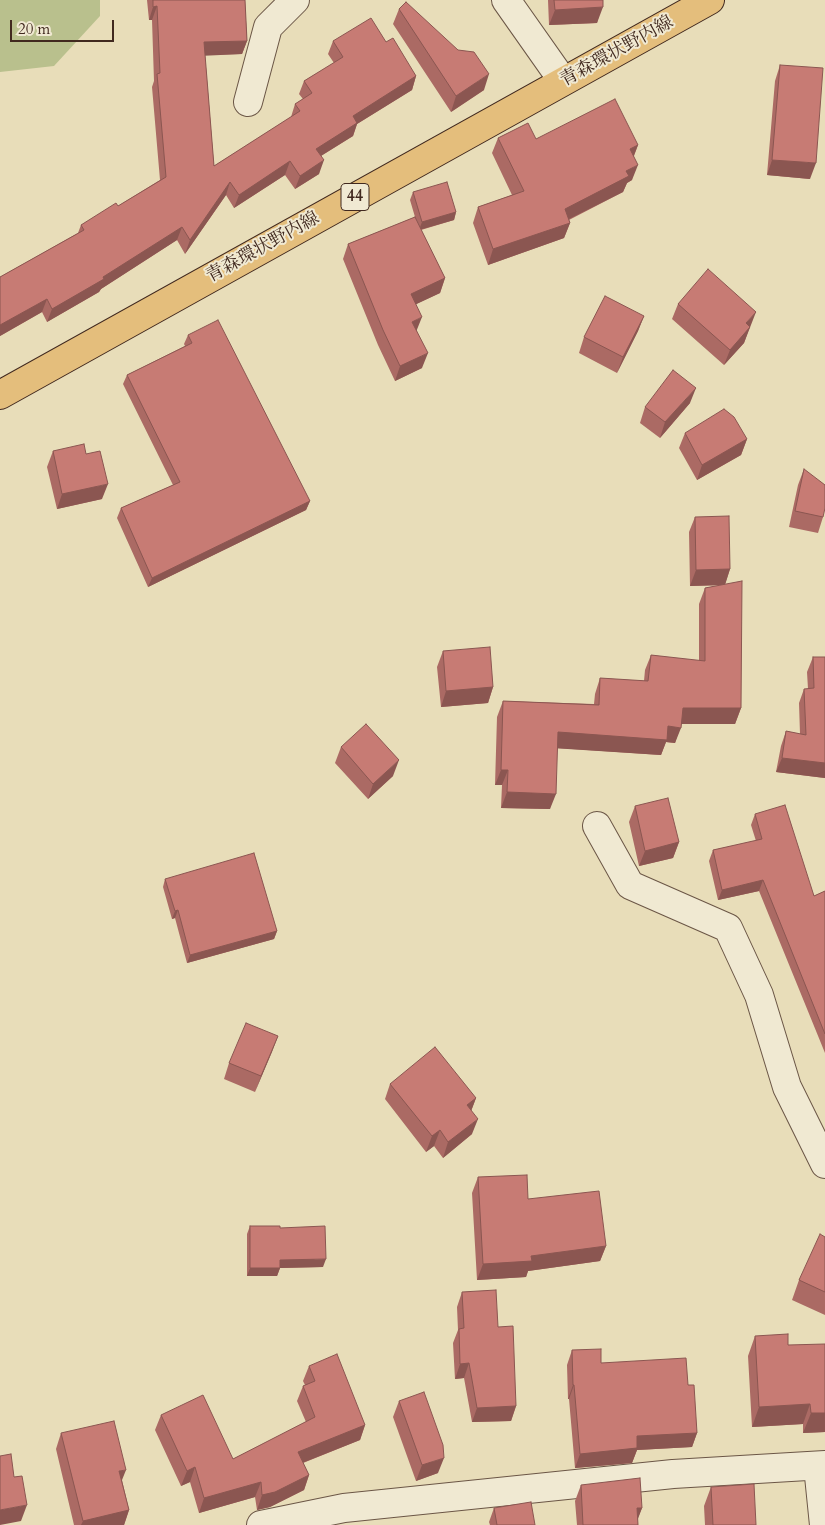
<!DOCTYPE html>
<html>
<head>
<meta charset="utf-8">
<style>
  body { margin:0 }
  #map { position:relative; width:825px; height:1525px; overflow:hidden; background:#e8ddb9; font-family:Cardo,serif }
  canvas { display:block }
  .scale { position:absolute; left:10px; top:20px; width:104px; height:22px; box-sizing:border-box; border:2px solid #41291f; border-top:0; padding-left:6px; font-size:15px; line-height:18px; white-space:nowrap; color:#41291f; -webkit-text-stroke:4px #f0e9d2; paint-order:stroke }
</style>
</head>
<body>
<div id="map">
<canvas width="825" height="1525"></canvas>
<div class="scale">20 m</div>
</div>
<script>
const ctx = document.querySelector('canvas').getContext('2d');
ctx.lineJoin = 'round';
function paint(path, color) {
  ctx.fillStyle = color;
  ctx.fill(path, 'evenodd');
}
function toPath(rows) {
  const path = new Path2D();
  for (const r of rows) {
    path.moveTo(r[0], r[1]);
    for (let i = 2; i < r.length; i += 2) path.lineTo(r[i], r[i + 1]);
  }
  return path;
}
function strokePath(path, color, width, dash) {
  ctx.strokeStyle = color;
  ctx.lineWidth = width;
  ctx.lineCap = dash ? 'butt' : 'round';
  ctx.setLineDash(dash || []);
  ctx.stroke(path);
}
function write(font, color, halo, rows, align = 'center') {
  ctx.font = font + ' Cardo,"Noto Serif JP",serif';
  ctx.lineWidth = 4;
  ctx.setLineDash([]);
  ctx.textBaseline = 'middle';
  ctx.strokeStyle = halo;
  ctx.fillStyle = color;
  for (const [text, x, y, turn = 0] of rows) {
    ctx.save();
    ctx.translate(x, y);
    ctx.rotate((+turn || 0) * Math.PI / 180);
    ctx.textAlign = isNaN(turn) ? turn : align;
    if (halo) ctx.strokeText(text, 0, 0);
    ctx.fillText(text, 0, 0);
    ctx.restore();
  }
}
paint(toPath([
  [0,0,100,0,100,16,54,66,0,72]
]), '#b9c08d');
const minor = toPath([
  [506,0,563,81],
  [248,102,268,27,295,0],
  [597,826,630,885,728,928,759,995,787,1087,825,1164],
  [818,1466,824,1525],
  [261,1525,344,1508,673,1474,825,1465]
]);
const primary = toPath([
  [0,395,710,0]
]);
strokePath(minor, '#6b5646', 30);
strokePath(primary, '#41291f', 30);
strokePath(minor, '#f0e9d2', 28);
strokePath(primary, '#e4be7c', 28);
paint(toPath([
  [147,0,245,0,247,41,242,54,205,55,214,166,291,117,295,104,303,99,299,94,304,81,334,63,328,54,333,41,386,42,416,76,412,90,357,124,353,136,321,156,319,174,295,189,285,175,234,208,226,195,185,254,177,240,101,289,99,292,47,322,42,312,0,336,0,277,78,233,81,225,118,206,160,180,152,87,154,81,152,20,149,20],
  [548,0,603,0,597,23,549,25],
  [399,9,484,90,451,112,393,24],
  [780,65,810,179,767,175,775,81],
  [498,138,638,145,634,156,632,180,627,183,623,192,569,220,570,223,564,238,488,265,473,223,478,207,512,195,492,153],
  [413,192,456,212,454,220,421,230,445,278,440,293,416,304,417,331,422,368,395,381,378,345,343,259,348,244,415,217,410,200],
  [678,304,750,327,749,329,744,343,724,365,672,319],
  [644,316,638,331,617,373,579,353,584,337],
  [188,335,310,501,306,510,148,587,117,518,121,508,173,485,123,384,127,375,185,346,184,344],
  [690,403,660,438,640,423,645,407],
  [685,433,747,439,741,455,697,480,679,448],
  [53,451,86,454,102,499,57,509,47,467],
  [804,469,823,517,818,533,789,527,798,485],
  [695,517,730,569,725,584,741,708,735,724,681,724,675,743,666,742,661,755,557,748,550,809,501,808,502,785,495,785,497,717,503,701,594,704,595,694,600,678,644,681,645,670,651,655,699,661,699,604,705,588,722,585,690,586,689,532],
  [443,651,493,687,488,703,441,707,437,667],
  [813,657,825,657,825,778,776,772,781,746,786,731,800,734,799,703,804,689,808,689,807,672],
  [341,747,393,776,368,799,335,763],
  [635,806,679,842,673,858,639,866,629,822],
  [755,814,814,896,825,891,825,1053,759,891,718,900,709,861,713,850,756,841,751,825],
  [165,879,277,931,274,939,187,963,175,918,172,919,163,887],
  [278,1036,255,1092,224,1079,229,1063],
  [390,1084,476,1098,471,1111,472,1134,443,1158,434,1146,426,1152,385,1099],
  [478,1177,528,1199,606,1246,600,1261,528,1271,526,1277,477,1280,472,1193],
  [250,1226,280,1228,323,1267,280,1268,277,1276,247,1276,247,1234],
  [825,1237,825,1315,792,1300,799,1280],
  [462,1292,498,1327,516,1406,511,1421,472,1422,464,1378,455,1379,453,1343,458,1330,457,1307],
  [755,1336,788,1345,825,1432,803,1433,803,1424,752,1427,748,1356],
  [572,1350,601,1363,688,1385,697,1433,692,1447,637,1450,632,1463,575,1468,569,1399,568,1399,567,1365],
  [309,1366,365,1425,360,1440,303,1463,309,1475,304,1490,270,1507,257,1510,255,1497,199,1513,190,1482,181,1486,155,1430,161,1415,233,1459,306,1422,297,1401,303,1386,305,1385,303,1381],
  [399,1401,438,1473,416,1481,393,1417],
  [61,1433,122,1480,129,1510,124,1525,74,1525,56,1449],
  [581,1485,642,1508,637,1520,638,1525,577,1525,575,1501],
  [711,1487,756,1525,705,1525,704,1506],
  [494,1508,535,1525,490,1525,489,1522]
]), '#ab6a64');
paint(toPath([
  [157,6,152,20,149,20,153,7],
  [603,7,597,23,549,25,555,10],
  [247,41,242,54,199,56,204,42],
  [489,74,484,90,451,112,456,96],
  [416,76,412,90,357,124,353,136,311,162,316,149,353,116],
  [638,145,632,160,630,149],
  [324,160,319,174,295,189,300,176],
  [772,160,816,163,810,179,767,175],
  [290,161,285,175,234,208,239,195],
  [638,165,632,180,627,183,623,192,559,224,565,209,626,171],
  [230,182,226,195,185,254,190,240],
  [456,212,454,220,419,230,422,222],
  [570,223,564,238,488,265,493,249],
  [182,227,177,240,101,289,99,292,47,322,52,309],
  [445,278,440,293,406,309,411,294],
  [47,299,42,312,0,336,0,325],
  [756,312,744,343,724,365,730,350,746,323],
  [644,316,638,331,617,373,623,357],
  [422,317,416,332,412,322],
  [428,353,422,368,395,381,400,366],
  [696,388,690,403,660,438,665,422],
  [747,439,741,455,697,480,702,465],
  [108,484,102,499,57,509,62,494],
  [310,501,306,510,148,587,152,578],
  [730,569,725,585,690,586,696,570],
  [493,687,488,703,441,707,446,691],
  [683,708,741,708,735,724,677,724],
  [668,726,681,728,675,743,666,742,661,755,552,748,558,732],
  [782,758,825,763,825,778,776,772],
  [399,760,393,776,368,799,373,784],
  [501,770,508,770,502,785,495,785],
  [507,792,556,794,550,809,501,808],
  [679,842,673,858,639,866,645,851],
  [763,880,759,891,718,900,722,890],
  [178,910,175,918,172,919,175,911],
  [277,931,274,939,187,963,190,955],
  [278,1036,272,1052,255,1092,261,1076],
  [476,1098,470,1114,467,1105],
  [478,1119,472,1134,443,1158,448,1142],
  [440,1130,434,1146,426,1152,432,1136],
  [606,1246,600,1261,528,1271,526,1277,477,1280,483,1264,531,1256],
  [326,1259,323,1267,280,1268,277,1276,247,1276,250,1268,280,1260],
  [469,1363,464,1378,455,1379,460,1364],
  [573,1385,574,1385,569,1399,568,1399],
  [810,1404,803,1424,752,1427,759,1407],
  [516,1406,511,1421,472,1422,477,1408],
  [811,1413,825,1413,825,1432,803,1433],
  [365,1425,360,1440,292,1467,298,1452],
  [697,1433,692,1447,637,1450,632,1463,575,1468,580,1454,637,1436],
  [444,1458,438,1473,416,1481,422,1465],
  [195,1467,190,1482,181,1486,187,1471],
  [126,1470,120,1485,119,1471],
  [309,1475,304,1490,270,1507,257,1510,262,1495],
  [261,1482,255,1497,199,1513,204,1498],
  [27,1505,21,1521,0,1525,0,1510],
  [637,1508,642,1508,636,1524],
  [129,1510,124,1525,81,1525,83,1521]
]), '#8b5651');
const building = toPath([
  [153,0,245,0,247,41,204,42,214,166,300,111,295,104,312,93,304,81,343,57,333,41,371,18,386,42,393,38,416,76,353,116,357,123,316,149,324,160,300,176,290,161,239,195,230,182,190,240,182,227,103,277,104,279,52,309,47,299,0,325,0,277,84,230,81,225,116,203,118,206,166,177,157,74,160,73,157,6,153,7,153,0],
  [554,0,603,0,603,7,555,10,554,0],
  [406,2,458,50,474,52,489,74,456,96,399,9,406,2],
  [780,65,823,68,816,163,772,160,780,65],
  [615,99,638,145,630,149,638,165,626,171,629,176,565,209,570,223,493,249,478,207,524,191,498,138,528,123,536,139,615,99],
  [447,182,456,212,422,222,413,192,447,182],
  [415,217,445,278,411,294,422,317,412,322,428,353,400,366,383,330,348,244,415,217],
  [708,269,756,312,746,323,750,327,730,350,678,304,708,269],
  [605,296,644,316,623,357,584,337,605,296],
  [218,320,310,501,152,578,121,508,180,482,127,375,192,343,188,335,218,320],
  [673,370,696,388,665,422,645,407,673,370],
  [724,409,734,417,747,439,702,465,685,433,724,409],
  [84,444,86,454,100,451,108,484,62,494,53,451,84,444],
  [804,469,825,485,825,508,823,517,795,511,804,469],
  [729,516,730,569,696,570,695,517,729,516],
  [742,581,741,708,683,708,681,728,668,726,667,740,558,732,556,794,507,792,508,770,501,770,503,701,599,705,600,678,648,681,651,655,705,661,705,588,742,581],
  [490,647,493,687,446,691,443,651,490,647],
  [813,657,825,657,825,763,782,758,786,731,806,735,804,689,814,688,813,657],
  [366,724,399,760,373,784,341,747,366,724],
  [668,798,679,842,645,851,635,806,668,798],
  [785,805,814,896,825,891,825,1034,763,880,722,890,713,850,762,839,755,814,785,805],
  [254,853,277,931,190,955,178,910,175,911,165,879,254,853],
  [246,1023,278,1036,261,1076,229,1063,246,1023],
  [435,1047,476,1098,467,1105,478,1119,448,1142,440,1130,432,1136,390,1084,435,1047],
  [527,1175,528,1199,599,1191,606,1246,531,1256,532,1261,483,1264,478,1177,527,1175],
  [250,1226,280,1226,280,1228,325,1226,326,1259,280,1260,280,1268,250,1268,250,1226],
  [820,1234,825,1237,825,1292,799,1280,820,1234],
  [496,1290,498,1327,513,1326,516,1406,477,1408,469,1363,460,1364,459,1329,464,1328,462,1292,496,1290],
  [788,1334,788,1345,825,1344,825,1413,811,1413,810,1404,759,1407,755,1336,788,1334],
  [601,1349,601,1363,686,1358,688,1385,694,1385,697,1433,637,1436,637,1448,580,1454,574,1385,573,1385,572,1350,601,1349],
  [337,1354,365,1425,298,1452,309,1475,275,1492,262,1495,261,1482,204,1498,195,1467,187,1471,161,1415,203,1395,233,1459,315,1417,303,1386,315,1381,309,1366,337,1354],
  [424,1392,443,1445,444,1458,422,1465,399,1401,424,1392],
  [114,1421,126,1470,119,1471,129,1510,83,1521,61,1433,114,1421],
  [11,1454,14,1477,22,1476,27,1505,0,1510,0,1456,11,1454],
  [640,1478,642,1508,637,1508,638,1525,583,1525,581,1485,640,1478],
  [754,1484,756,1525,713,1525,711,1487,754,1484],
  [531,1502,535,1525,497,1525,494,1508,531,1502]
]);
paint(building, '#c77b74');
strokePath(building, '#8b5651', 1);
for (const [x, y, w] of [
  [355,197,28]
]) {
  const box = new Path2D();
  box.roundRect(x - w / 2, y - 13.5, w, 27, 4);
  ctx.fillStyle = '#f0e9d2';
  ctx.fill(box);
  strokePath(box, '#41291f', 1);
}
write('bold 16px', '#41291f', null, [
  ["44",355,197]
]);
write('18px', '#41291f', '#f0e9d2', [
  ["青森環状野内線",617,52,-29],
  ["青森環状野内線",263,248,-29]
]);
</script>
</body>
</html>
